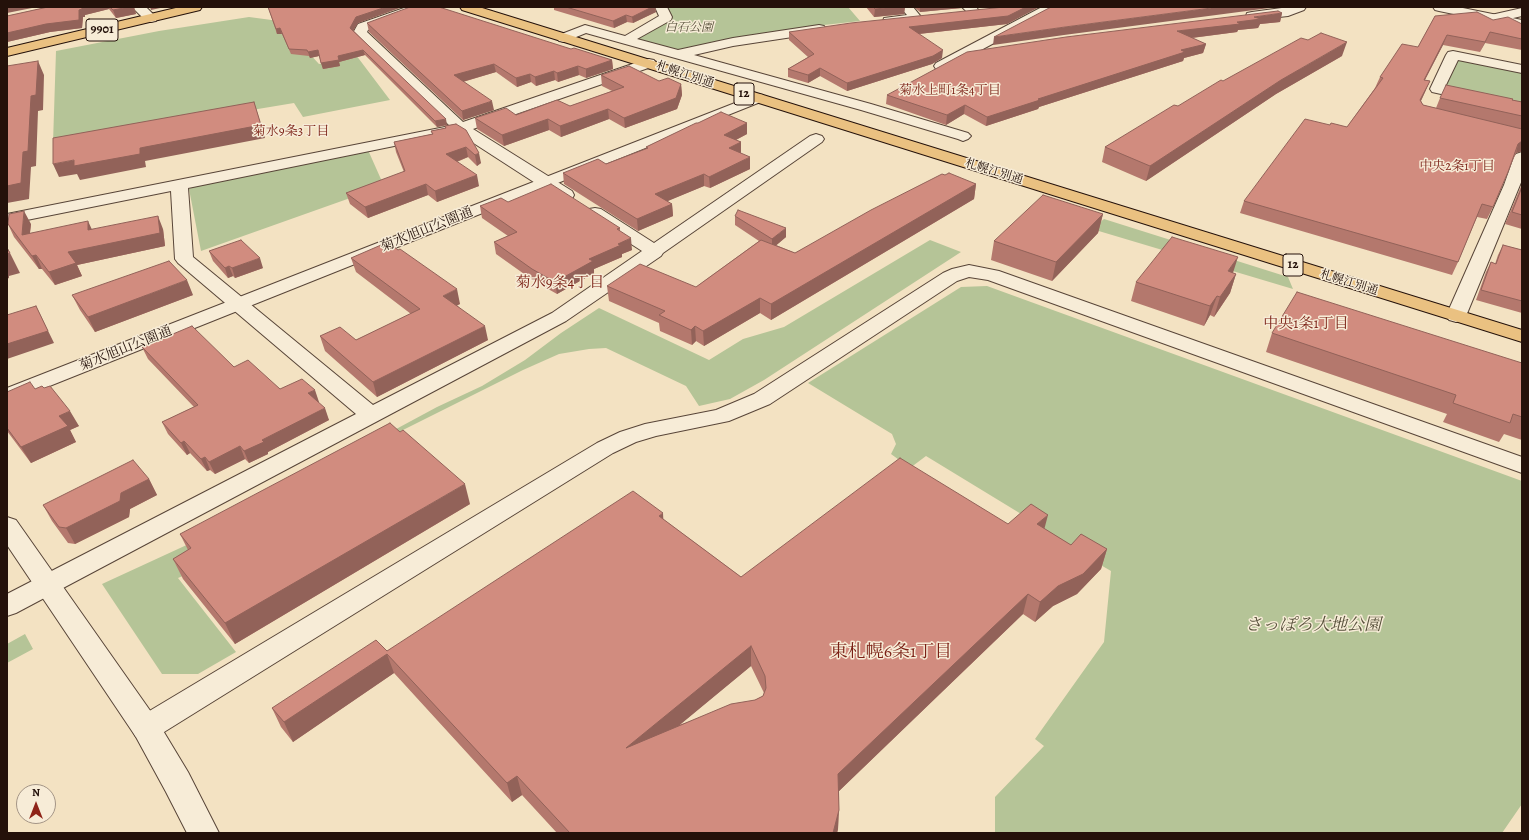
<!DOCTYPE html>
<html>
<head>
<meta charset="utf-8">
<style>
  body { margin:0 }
  #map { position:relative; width:1529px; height:840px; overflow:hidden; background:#f3e2c2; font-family:Alegreya,serif }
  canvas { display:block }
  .frame { position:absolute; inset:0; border:8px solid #24110a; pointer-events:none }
  .north { position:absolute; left:16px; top:784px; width:40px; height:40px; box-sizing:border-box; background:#f7ecd7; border:1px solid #a39485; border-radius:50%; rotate:0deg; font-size:11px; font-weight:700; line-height:16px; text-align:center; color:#24110a }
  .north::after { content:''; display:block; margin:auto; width:14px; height:18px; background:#8f2418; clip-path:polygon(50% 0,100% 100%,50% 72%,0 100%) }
</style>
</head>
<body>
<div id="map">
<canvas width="1529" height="840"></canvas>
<div class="frame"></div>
<div class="north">N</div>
</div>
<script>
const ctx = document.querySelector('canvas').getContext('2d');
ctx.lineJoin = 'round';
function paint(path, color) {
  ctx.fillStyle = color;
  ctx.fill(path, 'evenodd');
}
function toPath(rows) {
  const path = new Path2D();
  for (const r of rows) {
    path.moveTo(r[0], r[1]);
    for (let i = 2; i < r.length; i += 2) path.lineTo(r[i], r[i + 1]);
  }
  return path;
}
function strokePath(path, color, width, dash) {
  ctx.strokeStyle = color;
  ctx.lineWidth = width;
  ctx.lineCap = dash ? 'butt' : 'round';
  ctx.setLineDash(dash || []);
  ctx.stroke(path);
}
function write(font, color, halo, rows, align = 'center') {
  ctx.font = font + ' Alegreya,"Noto Serif JP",serif';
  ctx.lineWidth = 3;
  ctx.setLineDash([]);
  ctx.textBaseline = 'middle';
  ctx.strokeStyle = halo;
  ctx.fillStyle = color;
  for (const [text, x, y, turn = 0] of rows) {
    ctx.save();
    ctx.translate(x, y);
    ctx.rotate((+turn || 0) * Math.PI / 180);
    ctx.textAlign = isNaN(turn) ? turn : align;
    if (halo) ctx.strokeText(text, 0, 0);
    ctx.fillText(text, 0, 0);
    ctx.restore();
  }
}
paint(toPath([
  [666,7,848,7,860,21,815,26,678,52,635,40,670,18],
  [249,17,279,21,319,64,356,55,390,100,303,117,294,103,53,143,56,51,159,31],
  [1459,58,1522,72,1522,106,1443,88],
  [368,150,384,186,201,251,189,189,195,186],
  [1104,219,1288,277,1293,289,1092,229],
  [930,240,961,252,764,380,730,399,699,406,686,386,606,348,589,349,559,354,523,370,397,433,197,570,178,578,236,652,198,674,162,674,102,584,204,537,385,435,437,407,482,386,525,360,561,333,599,308,709,360,743,339,784,327],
  [987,286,1522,481,1522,804,1502,833,995,833,995,797,1044,746,1035,739,1104,642,1111,571,1028,523,1031,520,926,456,910,468,891,454,896,444,892,434,808,383,961,287],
  [25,634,33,649,7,663,7,644]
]), '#b5c497');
const minor = toPath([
  [132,7,146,7,157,18,156,21,151,22,146,21,132,7],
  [407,7,425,7,423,10,368,30,367,32,463,122,644,60,649,59,654,60,656,63,654,66,473,129,572,191,574,195,572,199,566,200,560,199,458,133,188,188,193,257,373,405,552,313,642,251,589,217,586,213,589,209,595,208,601,209,654,243,810,136,816,134,822,136,824,139,822,142,663,253,661,256,566,321,16,613,7,616,7,594,356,414,178,263,175,259,171,191,7,224,7,214,450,126,353,33,358,24,407,7],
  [655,7,667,7,672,17,671,20,637,39,678,50,733,38,819,25,824,26,826,29,824,32,819,33,733,46,694,55,871,104,968,133,971,136,968,139,963,141,958,139,861,110,586,33,564,42,559,41,557,38,559,35,585,25,625,36,659,16,655,7],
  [900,7,913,7,922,18,921,21,916,22,889,25,884,24,883,21,884,18,907,15,900,7],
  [962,7,976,7,980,12,978,15,974,16,970,15,962,7],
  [1042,7,1057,7,1055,10,946,69,941,70,936,69,934,66,936,63,1042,7],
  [1289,7,1306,7,1304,10,1288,16,1252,20,1247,19,1246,16,1247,13,1252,12,1289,7],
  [1522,8,1522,16,1496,22,1491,21,1490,18,1491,15,1522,8],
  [1453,51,1522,65,1522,73,1458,60,1445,87,1522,104,1522,112,1432,92,1430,89,1446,55,1448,52,1453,51],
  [1522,152,1522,180,1466,316,1463,320,1456,322,1449,320,1446,316,1504,185,1514,157,1516,154,1522,152],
  [969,265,999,271,1522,457,1522,473,988,280,969,277,957,281,770,404,729,421,656,436,636,442,613,453,156,737,146,741,136,737,131,728,136,719,597,443,620,432,645,424,716,410,754,394,943,273,952,269,969,265]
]);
const tertiary = toPath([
  [1433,7,1458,7,1522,20,1522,28,1439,11,1435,10,1433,7],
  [758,94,763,95,765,98,763,101,7,403,7,388,758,94],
  [7,517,16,520,156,719,188,772,219,833,187,833,166,792,136,737,7,545,7,517]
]);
const primary = toPath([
  [180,7,202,7,200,10,7,56,7,48,180,7]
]);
const trunk = toPath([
  [460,7,479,7,1522,330,1522,342,462,10,460,7]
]);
strokePath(minor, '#584538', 2);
strokePath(tertiary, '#584538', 2);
strokePath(primary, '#24110a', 2);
strokePath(trunk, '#24110a', 2);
paint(minor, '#f7ecd7');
paint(tertiary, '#f7ecd7');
paint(primary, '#eac181');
paint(trunk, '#eac181');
paint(toPath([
  [48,7,134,7,136,14,116,18,109,9,85,15,85,17,83,17,82,28,50,32,7,42,7,16],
  [268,7,402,7,358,23,353,30,447,125,437,127,365,55,339,62,340,66,323,69,319,56,310,58,309,56,291,54,282,34,277,34],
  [554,7,655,7,656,12,633,23,627,22,614,28,554,10],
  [866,7,905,7,904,14,874,17],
  [914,7,972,7,920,12],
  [1004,7,1039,7,1007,24,919,34,942,58,932,64,847,91,820,76,808,83,788,77,788,69,808,57,789,40,789,32],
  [1282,13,1280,22,1260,24,1258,28,1238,30,1237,32,1192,38,1206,44,1203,53,1184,58,1183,61,1039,107,1038,109,986,126,964,114,946,125,886,104,887,95],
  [1435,16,1493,20,1522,24,1522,50,1485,43,1480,52,1443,45,1425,80,1430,81,1421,101,1423,105,1436,108,1440,98,1512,100,1522,102,1522,151,1516,153,1493,207,1487,219,1477,217,1458,262,1452,275,1240,213,1244,201,1330,125,1347,127,1375,88,1380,77,1418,47],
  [367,23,571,49,612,60,613,69,586,78,579,75,558,82,555,80,536,86,531,82,517,87,496,72,463,82,494,110,463,120,369,32],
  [1342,56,1276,94,1146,181,1102,162,1105,147,1178,106],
  [601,75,659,81,681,84,682,95,677,109,625,128,609,119,561,137,549,130,504,146,477,129,475,118,516,115,570,106,612,91,602,86],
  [698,123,747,123,747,134,736,140,741,142,741,153,750,169,710,188,704,186,667,201,672,204,673,216,638,231,564,184,563,173,606,164,646,149,646,147],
  [456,124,481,163,477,166,468,157,457,162,479,186,437,202,428,195,368,218,350,204,346,193,404,172,396,152,394,142,432,134,431,131,445,128,445,126],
  [945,175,976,184,974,199,771,320,760,313,704,346,696,341,692,345,660,331,659,323,609,301,607,286,696,287,759,241,735,225,735,216,786,237,776,245,795,253],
  [1522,184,1522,229,1505,224],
  [508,202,620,228,620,231,632,250,622,254,622,257,594,269,594,273,557,294,534,281,496,254,494,242,508,236,482,218,480,206],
  [1103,214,1098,233,1052,281,991,260,994,241],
  [8,224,31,224,30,233,92,229,163,229,165,246,77,265,82,276,55,285,42,269,39,269,14,237],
  [1503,245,1522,250,1522,313,1476,300,1486,272,1491,262,1495,264,1498,255],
  [209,251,263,268,235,278,233,276,228,278,213,261],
  [351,258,460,304,457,305,488,340,377,397,325,351,320,336,356,340,411,314,356,272],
  [1233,273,1236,274,1230,293,1214,317,1210,315,1204,326,1131,301,1136,282],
  [72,295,193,295,95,332,80,310],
  [1272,333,1522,363,1522,440,1504,434,1499,442,1443,422,1447,414,1266,352],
  [142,347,234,367,280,389,319,402,318,403,329,420,268,452,268,454,249,463,245,459,215,474,210,470,207,471,190,453,187,455,168,434,162,422,194,407,148,359],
  [35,389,79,426,70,430,76,442,31,463,7,431,7,392],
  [149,479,157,495,130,509,129,517,75,544,68,543,52,521,43,505],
  [470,504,235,644,183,579,173,559,188,550,180,534],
  [663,519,741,577,1008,524,1044,529,1071,545,1107,549,1101,569,1077,594,1053,606,1035,622,1023,614,839,791,838,829,837,833,557,833,522,795,512,802,394,673,293,742,281,727,272,708,387,651],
  [751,666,764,693,763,696,755,700,679,725]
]), '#b4786d');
paint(toPath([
  [7,7,37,7,7,13],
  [82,7,108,7,109,9,85,15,85,17,83,17,82,28,50,32,7,42,7,33,79,10],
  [129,7,134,7,136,14,116,18,113,10],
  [150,7,165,7,151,10],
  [386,7,402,7,358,23,352,33,350,28,356,17],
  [652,7,655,7,656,12,633,23,632,17],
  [896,7,905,7,904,14,874,17,875,9],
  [920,7,972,7,920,12],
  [1026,7,1039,7,1007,24,909,35,909,27],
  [1219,7,1277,7,1064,35,993,45,994,37,1065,27],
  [1282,13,1280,22,1260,24,1258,28,1238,30,1237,32,1175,40,1177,31,1237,22,1254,17],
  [626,15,627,22,614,28,613,21],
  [280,28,282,34,277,34,276,29],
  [1490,32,1485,43,1480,52],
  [1447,35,1443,45,1419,91,1424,80],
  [1347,42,1342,56,1276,94,1146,181,1150,166,1281,80],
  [1206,44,1203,53,1184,58,1183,61,1039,107,1038,109,986,126,987,117,1038,99,1181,50],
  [318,50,319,56,310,58,308,52],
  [363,50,365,55,339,62,340,66,323,69,321,63,338,56],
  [943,50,942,58,932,64,847,91,847,83],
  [612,60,613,69,586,78,586,69],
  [38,61,44,75,43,110,38,111,36,166,31,167,29,199,7,203,7,186,23,152,31,96],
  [494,64,496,72,455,84,454,75],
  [578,66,579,75,558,82,557,73],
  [820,68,820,76,808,83,808,75],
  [554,71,555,80,536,86,535,77],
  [530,74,531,82,517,87,516,78],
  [1430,81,1425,92,1416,111,1420,100],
  [681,84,682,95,677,109,625,128,624,118],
  [492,101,494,110,463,120,462,111],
  [254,102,265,138,145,161,146,167,80,180,77,174,59,177,53,164,140,148],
  [965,105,964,114,946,125,947,115],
  [608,109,609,119,561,137,560,126],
  [446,119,447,125,437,127,435,121],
  [548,119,549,130,504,146,502,135],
  [747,123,747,134,724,146,724,135],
  [1521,141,1522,141,1522,151,1516,153,1518,144],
  [741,142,741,153,729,160,729,148],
  [466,147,468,157,448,165,446,154],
  [479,153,481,163,477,166,475,155],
  [750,157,750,169,710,188,709,177],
  [704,174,704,186,656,206,655,194],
  [477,175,479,186,437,202,435,191],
  [426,184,428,195,368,218,365,207],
  [976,184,974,199,771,320,771,304],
  [672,204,673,216,638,231,637,219],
  [24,211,31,224,28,248,22,235],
  [1103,214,1098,233,1052,281,1056,262],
  [158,216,163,229,165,246,77,265,82,276,55,285,49,272,68,252],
  [88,221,94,234,88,230],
  [786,228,786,237,772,249,772,239],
  [631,238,632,250,622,254,622,257,594,269,594,273,557,294,555,282,589,259,618,244],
  [7,247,20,273,9,276,9,278,7,279],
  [36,255,42,269,39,269,32,256],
  [1238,257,1232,276,1228,271],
  [260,258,263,268,235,278,232,268],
  [229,266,233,276,228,278,225,268],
  [1236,274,1230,293,1214,317,1220,297],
  [187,280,193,295,95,332,88,317],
  [457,289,460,304,447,310,443,296],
  [1217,296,1210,315,1204,326,1210,306],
  [760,298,760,313,704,346,703,331],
  [36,306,54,343,7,359,7,344],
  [485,326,488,340,377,397,373,382],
  [695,326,696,341,692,345,691,330],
  [315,390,319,402,312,406,308,393],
  [325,408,329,420,268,452,268,454,249,463,244,451,262,440],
  [70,411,79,426,70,430,76,442,31,463,21,447,59,416],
  [184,441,190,453,187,455,181,443],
  [240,446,245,459,215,474,209,462],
  [205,457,210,470,207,471,201,459],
  [149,479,157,495,130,509,129,517,75,544,66,528,121,493],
  [465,484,470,504,235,644,225,623],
  [663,513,664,533,659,516],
  [1048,515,1043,534,1037,524],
  [1107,549,1101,569,1077,594,1053,606,1035,622,1040,602,1058,586],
  [1028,594,1023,614,837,793,838,774],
  [751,646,751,666,629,767,626,748],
  [387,654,394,673,293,742,284,722],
  [517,776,522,795,512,802,507,783],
  [839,810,838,829,837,833,833,833]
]), '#926259');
const building = toPath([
  [48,7,83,7,82,7,82,9,79,10,79,20,46,24,7,33,7,16,48,7],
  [110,7,129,7,113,10,110,7],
  [268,7,386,7,356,17,350,28,446,119,435,121,363,50,338,56,339,60,321,63,318,50,308,52,307,50,289,49,280,28,276,29,268,7],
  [410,7,439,7,571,49,574,48,612,60,586,69,578,66,557,73,554,71,535,77,530,74,516,78,494,64,454,75,492,101,462,111,367,23,410,7],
  [566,7,652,7,632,17,626,15,613,21,566,7],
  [873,7,896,7,875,9,873,7],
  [1004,7,1026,7,1008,16,909,27,943,50,933,56,847,83,820,68,808,75,788,69,814,54,789,32,851,23,1004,7],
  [1051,7,1219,7,1065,27,994,37,1051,7],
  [1278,11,1282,13,1254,17,1261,19,1237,22,1240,24,1177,31,1206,44,1181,50,1185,52,1038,99,1040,100,987,117,965,105,947,115,887,95,967,52,1066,37,1278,11],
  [1477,12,1493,20,1508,17,1522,24,1522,39,1490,32,1485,42,1447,35,1424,80,1430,81,1420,100,1423,105,1522,129,1522,141,1518,144,1508,172,1493,207,1482,204,1458,262,1244,201,1305,119,1330,125,1331,123,1347,127,1383,78,1380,77,1402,44,1418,47,1435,16,1477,12],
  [1321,33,1347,42,1281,80,1150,166,1105,147,1174,105,1178,106,1221,80,1223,81,1301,38,1308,40,1321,33],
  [38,61,36,95,31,96,28,151,23,152,21,183,7,186,7,66,38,61],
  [629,66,659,81,668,78,681,84,676,98,624,118,608,109,560,126,548,119,502,135,475,118,506,108,516,115,557,100,570,106,624,87,601,75,629,66],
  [1446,85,1513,99,1512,100,1522,102,1522,116,1440,98,1446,85],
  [254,102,261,125,140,148,140,154,74,166,74,160,53,164,53,138,254,102],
  [721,112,747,123,724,135,741,142,729,148,750,157,709,177,704,174,655,194,672,204,637,219,563,173,598,159,606,164,648,148,646,147,696,123,698,123,721,112],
  [456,124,466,130,479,153,475,155,466,147,446,154,477,175,435,191,426,184,365,207,346,193,405,171,394,142,433,134,431,131,446,128,445,126,456,124],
  [949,173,976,184,771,304,760,298,703,331,695,326,691,330,659,315,665,311,607,286,640,264,696,287,761,240,795,253,871,210,942,174,945,175,949,173],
  [551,184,620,228,617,229,631,238,618,244,621,245,589,259,593,261,555,282,532,269,494,242,517,232,480,206,501,198,508,202,551,184],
  [1522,187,1522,215,1512,212,1522,187],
  [1043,195,1103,214,1056,262,994,241,1043,195],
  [738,210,786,228,772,239,735,216,738,210],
  [24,211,22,235,88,221,88,230,158,216,160,233,68,252,76,263,49,272,36,255,32,256,8,224,9,214,24,211],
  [1172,237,1238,257,1228,271,1236,274,1220,297,1217,296,1210,306,1136,282,1172,237],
  [241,240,260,258,232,268,229,266,225,268,209,251,241,240],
  [388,242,398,250,400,249,457,289,443,296,485,326,373,382,320,336,340,327,356,340,420,309,351,258,388,242],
  [1503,245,1522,250,1522,301,1481,290,1491,262,1496,264,1503,245],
  [7,248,10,253,7,254,7,248],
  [169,261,187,280,88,317,72,295,169,261],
  [1297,292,1522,363,1522,417,1513,414,1510,423,1453,403,1456,395,1272,333,1297,292],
  [36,306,48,331,7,344,7,315,36,306],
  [192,326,234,367,248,360,280,389,302,379,315,390,308,393,325,408,262,440,264,442,244,451,240,446,209,462,205,457,201,459,184,441,181,443,162,422,198,405,142,347,192,326],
  [30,382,35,389,42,386,44,388,50,386,70,411,59,416,68,426,21,447,7,428,7,392,30,382],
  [390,423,400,432,403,430,465,484,225,623,173,559,191,548,180,534,390,423],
  [900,458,1008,524,1031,504,1048,515,1037,524,1071,545,1081,534,1107,549,1083,574,1058,586,1040,602,1028,594,838,774,839,810,833,833,570,833,517,776,507,783,387,654,284,722,272,708,376,640,387,651,633,491,663,513,659,516,741,577,900,458],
  [751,646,765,676,766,688,763,696,755,700,731,704,626,748,751,646],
  [133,460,149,479,121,493,120,501,66,528,59,527,43,505,133,460]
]);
paint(building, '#d18c7f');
strokePath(building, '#926259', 1);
write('italic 12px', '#57503b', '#f7ecd7', [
  ["白石公園",689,28]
]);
write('12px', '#24110a', '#f7ecd7', [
  ["札幌江別通",685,75,18],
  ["札幌江別通",994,172,17],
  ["札幌江別通",1349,283,17]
]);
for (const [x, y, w] of [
  [102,30,32],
  [744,94,20],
  [1293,265,20]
]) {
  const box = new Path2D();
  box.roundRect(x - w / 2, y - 11, w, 22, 3);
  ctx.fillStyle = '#f7ecd7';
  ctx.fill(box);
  strokePath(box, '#24110a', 1);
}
write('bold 13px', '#24110a', null, [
  ["9901",102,30],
  ["12",744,94],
  ["12",1293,265]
]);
write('13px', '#7a1f14', '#f7ecd7', [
  ["菊水上町1条4丁目",950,91],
  ["菊水9条3丁目",291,132],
  ["中央2条1丁目",1457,167]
]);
write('14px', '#24110a', '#f7ecd7', [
  ["菊水旭山公園通",427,230,-22],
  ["菊水旭山公園通",126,349,-22]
]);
write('15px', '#7a1f14', '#f7ecd7', [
  ["菊水9条4丁目",560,283],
  ["中央1条1丁目",1306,324]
]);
write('italic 17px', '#57503b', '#f7ecd7', [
  ["さっぽろ大地公園",1313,626]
]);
write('18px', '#7a1f14', '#f7ecd7', [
  ["東札幌6条1丁目",891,653]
]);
</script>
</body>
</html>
